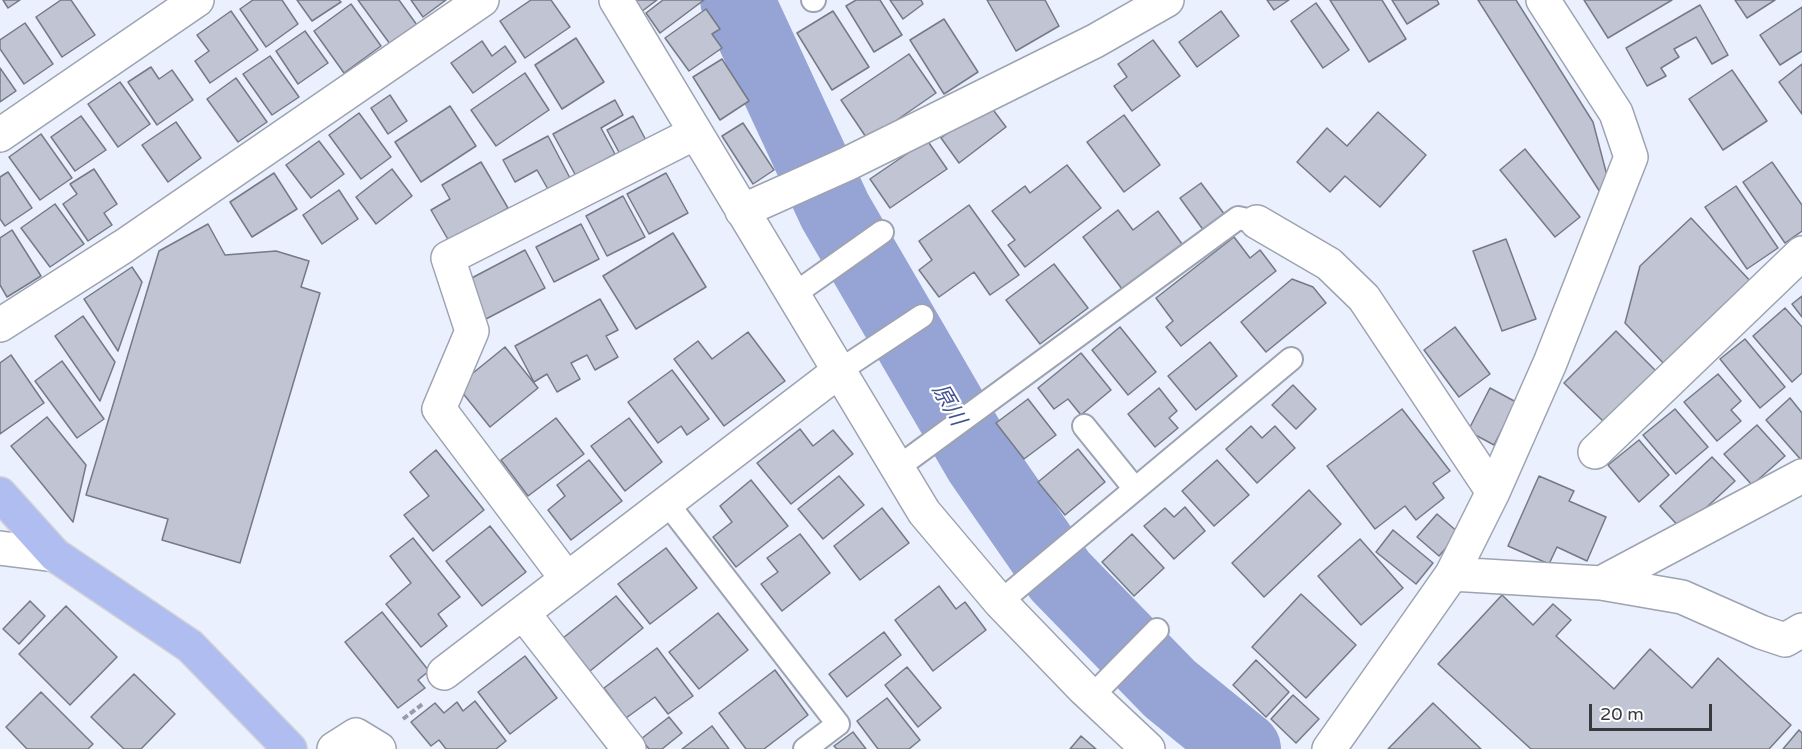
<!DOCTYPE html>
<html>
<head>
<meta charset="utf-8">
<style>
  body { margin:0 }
  #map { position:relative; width:1802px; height:749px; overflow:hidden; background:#ebf0ff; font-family:"Varela Round",sans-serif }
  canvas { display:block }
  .scale { position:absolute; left:1589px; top:704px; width:123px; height:27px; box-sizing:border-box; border:3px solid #37393f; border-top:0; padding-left:8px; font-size:18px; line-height:21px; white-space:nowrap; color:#37393f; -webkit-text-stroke:4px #fff; paint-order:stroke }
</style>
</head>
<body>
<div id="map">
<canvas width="1802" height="749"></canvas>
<div class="scale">20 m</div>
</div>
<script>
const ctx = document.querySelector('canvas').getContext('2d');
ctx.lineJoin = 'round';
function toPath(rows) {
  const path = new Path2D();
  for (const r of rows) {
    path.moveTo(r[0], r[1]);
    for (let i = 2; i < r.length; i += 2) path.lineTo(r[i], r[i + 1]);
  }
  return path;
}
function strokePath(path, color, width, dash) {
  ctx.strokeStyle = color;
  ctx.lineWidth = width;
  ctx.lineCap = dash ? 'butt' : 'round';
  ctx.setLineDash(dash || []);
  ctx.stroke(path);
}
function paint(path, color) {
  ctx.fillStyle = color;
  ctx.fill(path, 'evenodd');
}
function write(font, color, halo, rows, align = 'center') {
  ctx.font = font + ' "Varela Round","Noto Sans JP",sans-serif';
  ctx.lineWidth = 4.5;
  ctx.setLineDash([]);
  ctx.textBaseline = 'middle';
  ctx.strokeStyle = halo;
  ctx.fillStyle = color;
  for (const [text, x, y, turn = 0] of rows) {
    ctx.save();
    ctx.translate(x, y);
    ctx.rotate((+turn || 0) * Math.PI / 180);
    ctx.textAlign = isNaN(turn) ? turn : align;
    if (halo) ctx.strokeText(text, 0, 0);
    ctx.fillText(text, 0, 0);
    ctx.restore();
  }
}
strokePath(toPath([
  [737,0,835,211,981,462,1060,576,1170,689,1244,749]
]), '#95a4d4', 74);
const building = toPath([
  [3,0,20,0,8,8,3,0],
  [61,0,71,0,95,35,62,57,36,17,61,0],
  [253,0,282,0,298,24,266,47,240,9,253,0],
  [297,0,339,0,341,2,312,21,297,0],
  [358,0,399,0,417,25,390,44,358,0],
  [411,0,446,0,423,17,411,0],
  [531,0,551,0,570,27,525,58,500,21,531,0],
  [633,0,657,0,641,12,633,0],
  [663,0,704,0,660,33,646,13,663,0],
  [856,0,880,0,902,35,874,52,846,6,856,0],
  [890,0,921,0,923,4,903,19,890,0],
  [987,0,1045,0,1059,26,1016,51,987,0],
  [1267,0,1289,0,1274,10,1267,0],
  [1330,0,1382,0,1406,39,1369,62,1330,0],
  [1392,0,1437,0,1439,4,1407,24,1392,0],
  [1478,0,1516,0,1593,122,1610,187,1600,192,1478,0],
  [1584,0,1672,0,1608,38,1584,0],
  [1735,0,1775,0,1747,18,1735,0],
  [1316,3,1349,50,1323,68,1291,21,1316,3],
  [351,4,381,46,344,73,314,31,351,4],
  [1700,5,1728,55,1712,64,1696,37,1674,49,1679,57,1661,68,1666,76,1647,86,1626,48,1700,5],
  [1802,7,1802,51,1780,65,1760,35,1802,7],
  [706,9,720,29,712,34,722,48,689,71,665,38,706,9],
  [231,11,258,50,210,83,195,61,209,51,197,35,231,11],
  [833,11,869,67,832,90,797,33,833,11],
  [1221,11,1239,36,1197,67,1179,42,1221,11],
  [944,19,978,72,944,94,910,40,944,19],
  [25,23,53,64,24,84,0,49,0,40,25,23],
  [305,31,328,63,298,84,276,51,305,31],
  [576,38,604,82,562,109,535,65,576,38],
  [1153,40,1180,76,1132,111,1114,86,1127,77,1118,64,1153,40],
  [482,41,492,56,505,46,516,62,473,93,451,63,482,41],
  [909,54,936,93,868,140,841,100,909,54],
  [270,56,299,97,272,115,243,74,270,56],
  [722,59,749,101,720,120,693,77,722,59],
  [1802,64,1802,114,1779,82,1802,64],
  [151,67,159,79,172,70,193,100,157,125,128,82,151,67],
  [0,68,16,91,0,102,0,68],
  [1732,70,1767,121,1723,150,1689,99,1732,70],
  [525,73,549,110,496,146,471,110,525,73],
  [236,78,267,122,238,142,207,99,236,78],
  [120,82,150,124,118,147,88,104,120,82],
  [390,95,407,121,388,134,371,108,390,95],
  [615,100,623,115,601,128,615,154,576,176,553,134,615,100],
  [988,103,1006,127,959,163,941,138,988,103],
  [450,106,476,146,421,182,395,142,450,106],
  [1378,112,1426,155,1380,207,1345,176,1330,192,1297,162,1327,128,1347,146,1378,112],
  [359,113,391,157,361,179,329,135,359,113],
  [1124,115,1160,165,1124,192,1087,142,1124,115],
  [81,116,106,150,75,171,51,137,81,116],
  [633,116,647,142,621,156,607,130,633,116],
  [176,122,201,158,168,182,142,145,176,122],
  [743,123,774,170,753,184,722,136,743,123],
  [41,134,72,178,40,200,9,157,41,134],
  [548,136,571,180,549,191,537,170,515,182,503,160,548,136],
  [927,140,947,169,890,208,870,179,927,140],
  [319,141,344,174,311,198,286,165,319,141],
  [1525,149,1580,217,1555,237,1500,170,1525,149],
  [481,162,508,208,450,243,431,210,450,199,442,185,481,162],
  [1772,162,1802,205,1802,231,1785,243,1743,182,1772,162],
  [1067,165,1101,208,1025,267,1008,245,1015,240,992,211,1025,186,1030,193,1067,165],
  [94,169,117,204,104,213,112,225,88,241,63,204,77,194,70,184,94,169],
  [392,169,412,196,376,224,356,197,392,169],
  [8,172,32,208,5,226,0,219,0,177,8,172],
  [274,173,297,209,252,237,230,202,274,173],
  [666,173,688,213,649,234,627,194,666,173],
  [1201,183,1225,215,1204,231,1180,198,1201,183],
  [1736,186,1778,248,1747,269,1705,207,1736,186],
  [339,190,358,219,322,244,303,215,339,190],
  [623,196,645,237,607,256,586,216,623,196],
  [55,204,84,244,50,267,21,228,55,204],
  [969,205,1019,275,990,295,974,272,939,297,919,270,932,260,919,241,969,205],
  [1118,210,1133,230,1158,211,1182,244,1122,289,1083,237,1118,210],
  [1691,218,1754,285,1667,367,1625,323,1640,266,1691,218],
  [208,224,225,255,276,251,309,261,301,287,320,293,240,563,162,540,168,519,86,495,159,251,208,224],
  [581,224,599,259,554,282,536,247,581,224],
  [12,230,41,276,7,297,0,285,0,238,12,230],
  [673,233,706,287,636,329,603,276,673,233],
  [1234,237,1250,258,1260,250,1276,271,1181,346,1166,327,1173,321,1156,298,1234,237],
  [1506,239,1536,319,1502,331,1473,251,1506,239],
  [525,250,545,288,486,319,466,281,525,250],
  [1054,264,1088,308,1040,344,1006,300,1054,264],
  [132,267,142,282,118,351,84,299,132,267],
  [1292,279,1313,287,1326,303,1266,352,1241,322,1292,279],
  [1802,296,1802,317,1792,304,1802,296],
  [600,299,618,330,606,336,618,357,595,370,587,355,571,363,580,379,557,392,547,374,534,382,515,346,600,299],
  [1785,308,1802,327,1802,373,1792,382,1753,336,1785,308],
  [83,316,115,362,100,401,55,336,83,316],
  [1120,327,1156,372,1128,395,1092,350,1120,327],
  [1455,327,1490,374,1459,397,1424,350,1455,327],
  [1616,331,1656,371,1605,423,1564,383,1616,331],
  [748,332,785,381,724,426,674,359,698,341,712,359,748,332],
  [1745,339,1785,387,1760,408,1720,359,1745,339],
  [1210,342,1237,376,1196,410,1168,376,1210,342],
  [505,347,538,388,490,427,457,386,505,347],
  [1081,353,1111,390,1081,415,1068,399,1054,409,1038,388,1081,353],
  [11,355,44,403,0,434,0,363,11,355],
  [62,361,104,419,77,438,35,381,62,361],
  [672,370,709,419,687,435,681,426,658,443,628,402,672,370],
  [1718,374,1741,401,1731,410,1741,421,1717,441,1684,402,1718,374],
  [1293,385,1316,409,1296,429,1272,405,1293,385],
  [1159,388,1177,411,1169,418,1178,428,1155,447,1128,414,1159,388],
  [1490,388,1516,402,1494,445,1468,431,1490,388],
  [1790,398,1802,413,1802,461,1766,420,1790,398],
  [1028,399,1056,435,1024,459,996,423,1028,399],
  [1402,409,1450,471,1433,483,1444,498,1416,520,1405,506,1375,529,1327,466,1402,409],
  [1675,409,1708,447,1676,474,1643,435,1675,409],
  [47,417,86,465,73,522,11,446,47,417],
  [556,418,584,454,528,496,501,460,556,418],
  [629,418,662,462,625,491,591,446,629,418],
  [1757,425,1785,456,1752,485,1724,454,1757,425],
  [1251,426,1262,438,1275,426,1295,448,1257,483,1226,449,1251,426],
  [800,429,813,446,833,430,853,454,791,504,757,463,800,429],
  [1639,440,1669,475,1639,502,1608,465,1639,440],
  [1078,449,1105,482,1065,515,1038,482,1078,449],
  [436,450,484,510,433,551,404,515,429,496,410,472,436,450],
  [1712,457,1735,481,1682,530,1660,506,1712,457],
  [589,460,622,501,571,540,548,510,565,496,557,485,589,460],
  [1217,460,1249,495,1214,526,1182,491,1217,460],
  [839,476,864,505,823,539,798,509,839,476],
  [1539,476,1574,491,1569,501,1606,517,1587,561,1557,547,1549,564,1508,546,1539,476],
  [751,480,788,526,736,567,713,537,732,522,720,506,751,480],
  [1309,490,1341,524,1264,597,1232,563,1309,490],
  [1185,507,1205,531,1174,559,1144,526,1165,508,1174,517,1185,507],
  [882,508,909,543,860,580,834,546,882,508],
  [1437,514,1459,533,1439,556,1417,537,1437,514],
  [490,526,526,572,482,606,446,561,490,526],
  [1393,530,1433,563,1416,584,1376,552,1393,530],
  [800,534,830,573,782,611,761,584,778,572,767,558,800,534],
  [1132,534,1164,568,1134,596,1102,562,1132,534],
  [413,538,460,597,438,614,447,626,421,647,386,604,411,583,390,556,413,538],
  [1360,539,1403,588,1361,625,1318,576,1360,539],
  [666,548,697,588,650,624,618,584,666,548],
  [939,586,956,609,965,602,986,630,933,671,895,620,939,586],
  [1301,594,1356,645,1306,698,1252,647,1301,594],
  [1502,595,1533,625,1553,604,1571,620,1556,636,1614,689,1650,649,1692,688,1718,658,1791,725,1769,749,1531,749,1438,664,1502,595],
  [616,596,643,628,590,671,563,638,616,596],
  [30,601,45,616,19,644,3,629,30,601],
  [66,606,117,657,70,705,19,654,66,606],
  [382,612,429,671,418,680,425,688,398,708,345,642,382,612],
  [718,613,748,650,699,689,669,652,718,613],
  [884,632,901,655,847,697,829,674,884,632],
  [657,648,693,696,668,714,655,697,626,718,604,688,657,648],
  [525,656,557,698,510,734,478,692,525,656],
  [1256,660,1289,692,1266,717,1233,685,1256,660],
  [907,667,941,708,918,727,885,685,907,667],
  [775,670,808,715,764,749,746,749,719,713,775,670],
  [134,674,175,714,141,749,124,749,91,717,134,674],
  [41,692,93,744,88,749,27,749,6,727,41,692],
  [1293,695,1319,719,1296,743,1271,719,1293,695],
  [887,698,920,740,909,749,878,749,857,721,887,698],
  [475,701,506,741,496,749,446,749,439,740,431,746,411,722,435,703,444,713,457,702,463,711,475,701],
  [1433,703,1481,749,1388,749,1433,703],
  [669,717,682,733,662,749,649,749,641,739,669,717],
  [712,726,729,749,682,749,712,726],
  [1799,730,1802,733,1802,749,1783,749,1799,730],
  [853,732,866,749,837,749,834,746,853,732],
  [1081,736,1096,749,1070,749,1081,736]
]);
paint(building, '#c0c4d3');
strokePath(building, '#757a87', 1.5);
const service = toPath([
  [813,0,814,0],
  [793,295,882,232],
  [839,371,922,316],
  [1084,426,1135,489],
  [897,468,1238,218,1257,222],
  [667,503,838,724,805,749],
  [1000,602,1291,359],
  [1092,696,1157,630]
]);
const minor = toPath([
  [616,0,924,512,1000,602,1083,688,1148,749],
  [0,135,197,0],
  [742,211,847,164,1095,41,1167,0],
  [1257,222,1329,264,1364,298,1493,492],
  [0,325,124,246,482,0],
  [1595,452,1802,253],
  [0,548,55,555],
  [1452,574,1601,583,1682,597,1761,632,1785,640,1802,630],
  [567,579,439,409,472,331,448,258,695,133],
  [1601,583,1802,476],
  [523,613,629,749],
  [444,673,839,371],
  [334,749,356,735,379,749],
  [1329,749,1452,574,1493,492,1550,363,1631,157,1616,113,1543,0]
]);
const primary = toPath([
  [0,494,55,555,190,646,290,749]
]);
strokePath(service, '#9ea3b1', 26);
strokePath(minor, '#9ea3b1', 36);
strokePath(primary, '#d3d3d5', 36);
strokePath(toPath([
  [403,719,424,703]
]), '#989ca7', 4, [6, 3]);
strokePath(service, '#fff', 22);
strokePath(minor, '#fff', 33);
strokePath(primary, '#afbdf1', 33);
write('italic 22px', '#435391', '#fff', [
  ["原川",948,405,60]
]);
</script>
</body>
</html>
